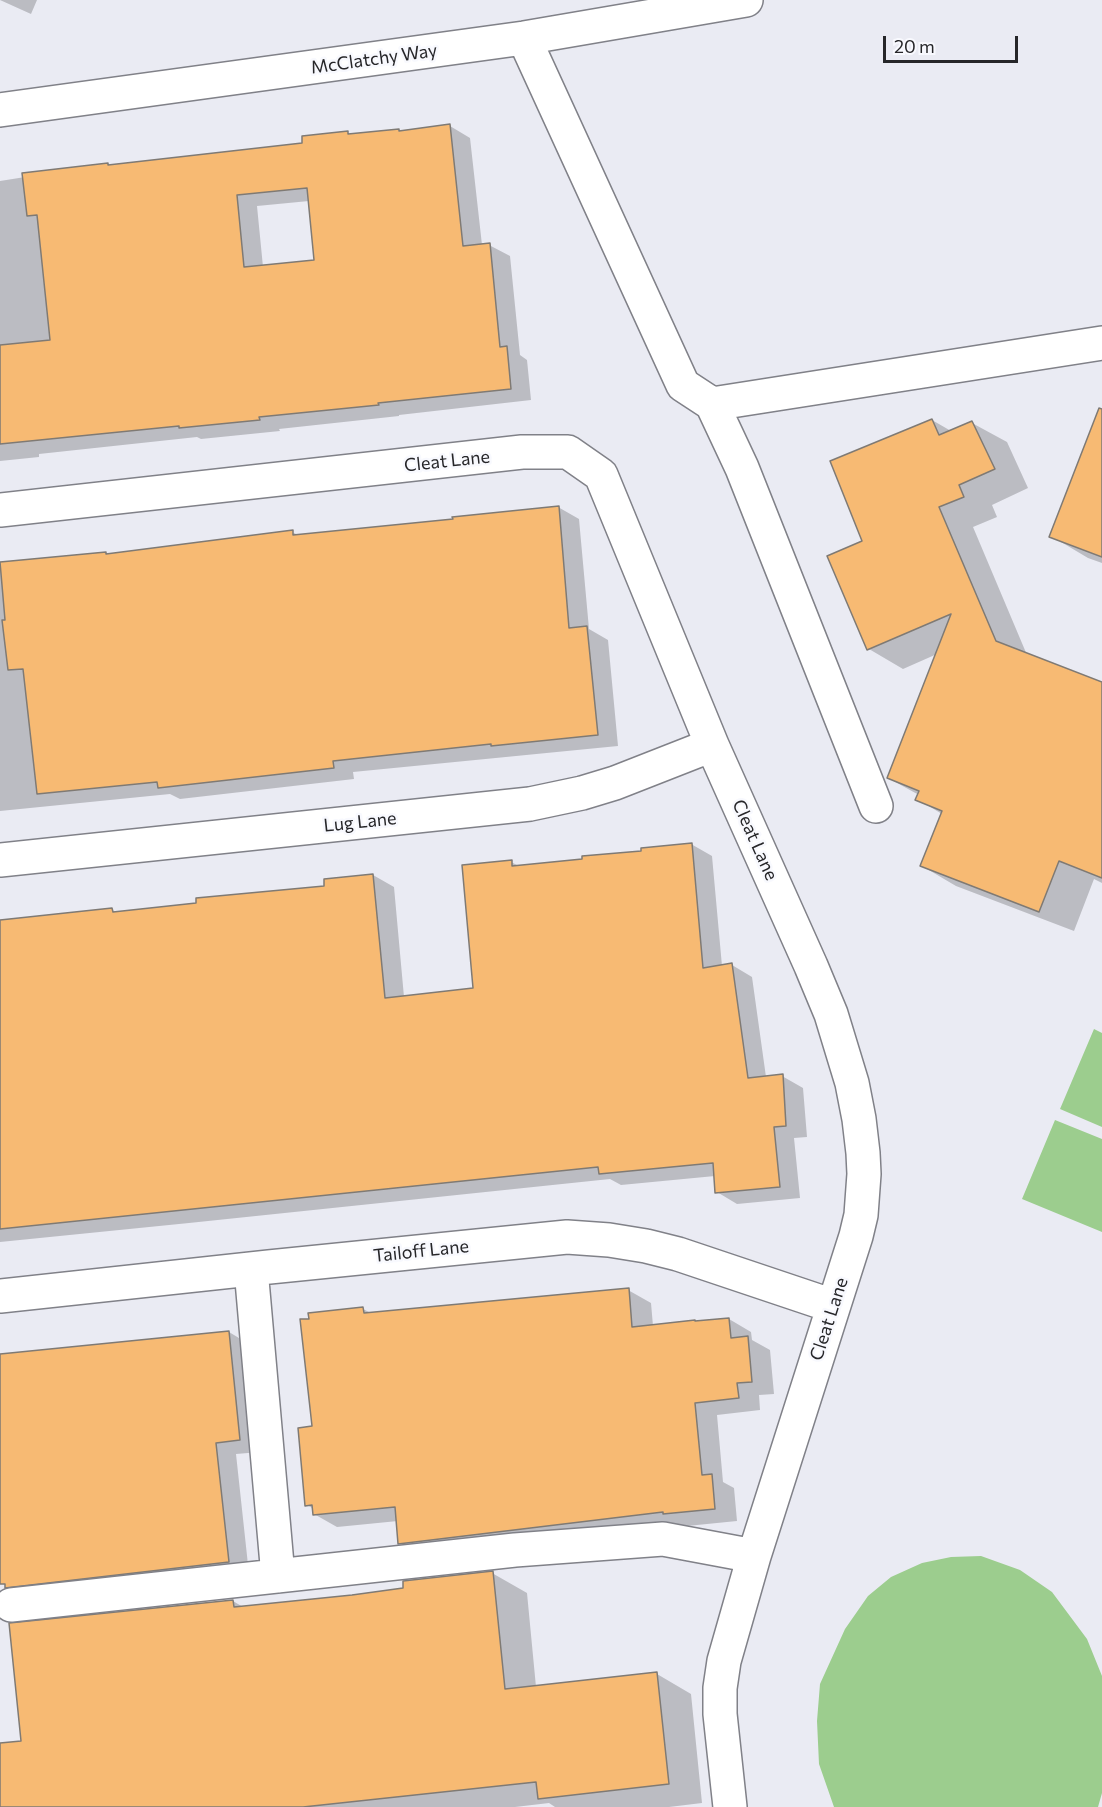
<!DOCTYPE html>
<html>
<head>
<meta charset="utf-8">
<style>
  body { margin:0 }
  #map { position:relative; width:1102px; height:1807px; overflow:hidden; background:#eaebf3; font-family:Commissioner,sans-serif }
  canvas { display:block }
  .scale { position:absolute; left:883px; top:36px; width:135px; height:27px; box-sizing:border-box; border:3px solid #262629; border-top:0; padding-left:8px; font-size:18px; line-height:21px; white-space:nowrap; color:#262629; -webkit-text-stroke:4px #f8f9fe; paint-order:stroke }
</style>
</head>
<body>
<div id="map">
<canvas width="1102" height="1807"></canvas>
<div class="scale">20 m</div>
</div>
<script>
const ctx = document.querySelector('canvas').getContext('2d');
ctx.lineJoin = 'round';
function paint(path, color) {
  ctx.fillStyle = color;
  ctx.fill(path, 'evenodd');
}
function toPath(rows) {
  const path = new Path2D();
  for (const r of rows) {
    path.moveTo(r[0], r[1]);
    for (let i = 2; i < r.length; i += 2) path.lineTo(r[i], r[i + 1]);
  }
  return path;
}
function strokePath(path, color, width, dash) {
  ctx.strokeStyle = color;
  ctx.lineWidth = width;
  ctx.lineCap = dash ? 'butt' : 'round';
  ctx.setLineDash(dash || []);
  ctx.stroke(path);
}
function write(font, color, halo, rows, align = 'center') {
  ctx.font = font + ' Commissioner,sans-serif';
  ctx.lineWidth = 5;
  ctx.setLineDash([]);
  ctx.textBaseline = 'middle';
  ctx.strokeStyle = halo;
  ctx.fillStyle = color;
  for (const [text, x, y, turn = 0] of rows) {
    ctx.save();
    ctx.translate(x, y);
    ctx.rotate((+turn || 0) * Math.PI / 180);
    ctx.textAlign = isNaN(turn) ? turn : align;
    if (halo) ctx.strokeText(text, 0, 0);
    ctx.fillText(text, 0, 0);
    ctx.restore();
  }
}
paint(toPath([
  [1094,1029,1102,1033,1102,1127,1060,1109],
  [1055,1120,1102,1139,1102,1232,1022,1199],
  [981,1556,1020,1570,1052,1592,1087,1639,1102,1676,1102,1793,1098,1807,834,1807,819,1764,817,1721,820,1684,845,1629,868,1596,891,1577,922,1563,951,1557]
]), '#9ccd8e');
paint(toPath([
  [0,0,37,0,31,14],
  [450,126,470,138,482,245,489,245,510,256,520,355,527,360,531,400,399,415,399,416,279,429,280,431,201,439,197,437,39,454,39,457,0,461,0,181,107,164,111,166,304,144,347,133,351,136],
  [309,201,316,261,263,267,257,206],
  [1102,416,1102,563,1088,558,1051,536],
  [932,420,951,431,972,423,1007,442,1028,488,992,505,997,517,973,527,1027,655,1102,684,1102,883,1094,879,1074,931,956,886,922,866,942,814,917,799,919,795,888,778,937,654,903,669,869,649,864,542],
  [558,507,579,519,589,629,608,640,618,746,353,772,354,779,180,799,170,794,0,811,0,565,105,553,108,555,292,532,300,536,454,520],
  [691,844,712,856,722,966,732,965,752,977,766,1077,782,1076,803,1088,807,1137,794,1138,800,1198,737,1204,717,1192,715,1176,621,1185,610,1179,189,1223,0,1242,0,920,112,910,117,913,326,887,373,875,394,887,404,997,475,989,511,862,521,867,643,852],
  [628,1290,651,1303,653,1326,729,1319,751,1332,752,1340,770,1350,774,1394,759,1395,760,1410,717,1415,723,1482,734,1488,737,1521,687,1526,685,1525,422,1556,400,1543,398,1521,337,1527,314,1514,314,1509,307,1505,313,1427,363,1309,373,1314],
  [229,1332,249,1344,260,1452,236,1454,249,1574,27,1599,7,1587,3,1583,0,1554,0,1355],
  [492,1573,527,1593,536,1687,657,1674,691,1694,702,1803,669,1807,555,1807,549,1803,515,1807,3,1807,0,1781,0,1744,23,1742,233,1601,243,1607,405,1590]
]), '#0003');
const building = toPath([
  [450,124,463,246,490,243,500,347,507,346,511,389,378,403,379,405,259,417,260,420,179,428,179,426,0,444,0,345,50,340,37,215,27,216,22,173,108,163,108,165,302,143,302,136,348,131,348,134,399,129,399,131,450,124],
  [307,188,314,260,244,267,237,195,307,188],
  [1099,408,1102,409,1102,557,1049,537,1099,408],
  [932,419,939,435,972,421,995,469,959,485,964,497,939,507,996,641,1102,682,1102,878,1059,861,1039,912,920,866,942,811,915,800,919,791,887,778,951,614,867,650,827,556,862,541,830,461,932,419],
  [559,506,569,628,587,626,598,735,491,746,491,744,333,761,334,768,158,788,157,782,37,794,23,669,8,670,2,620,5,620,0,562,106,552,106,554,293,530,293,535,453,519,452,517,559,506],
  [692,843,703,968,732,963,748,1078,783,1074,786,1126,774,1127,780,1187,715,1193,713,1163,599,1174,598,1167,0,1229,0,920,112,908,113,912,196,903,196,898,324,886,324,879,373,874,385,998,473,988,462,865,512,860,512,866,582,859,582,856,641,851,641,848,692,843],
  [629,1288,632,1327,695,1320,695,1321,729,1318,731,1338,748,1336,752,1382,737,1383,739,1398,695,1403,702,1475,712,1474,715,1509,663,1514,663,1512,398,1544,395,1507,313,1515,312,1505,305,1506,298,1428,312,1426,300,1319,309,1319,308,1313,363,1307,364,1313,629,1288],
  [229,1331,240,1440,216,1443,229,1562,5,1588,5,1584,0,1584,0,1354,229,1331],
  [493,1571,505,1689,657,1672,669,1784,538,1799,536,1782,303,1807,0,1807,0,1743,21,1741,9,1623,233,1600,234,1607,352,1595,403,1588,403,1581,493,1571]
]);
paint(building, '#f7ba73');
strokePath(building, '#7f7a74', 1.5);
const minor = toPath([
  [524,38,683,385,712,404,742,468,876,806],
  [0,110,524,38,746,0],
  [712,404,1102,343],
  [0,510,522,452,568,452,601,475,712,745,811,966,831,1014,852,1083,859,1119,863,1153,864,1174,861,1215,856,1236,754,1556,724,1661,720,1688,720,1714,730,1807],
  [0,860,530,804,582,793,615,783,712,745],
  [251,1269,278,1576],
  [0,1296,269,1267,567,1237,609,1240,646,1246,678,1254,833,1306],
  [11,1605,515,1550,663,1539,754,1556]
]);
strokePath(minor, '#808188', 36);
strokePath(minor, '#fff', 33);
write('18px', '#262629', '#f8f9fe', [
  ["McClatchy Way",374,59,-8],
  ["Cleat Lane",447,461,-6],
  ["Lug Lane",360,822,-6],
  ["Cleat Lane",755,840,66],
  ["Tailoff Lane",421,1251,-6],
  ["Cleat Lane",829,1319,-72]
]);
</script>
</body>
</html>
